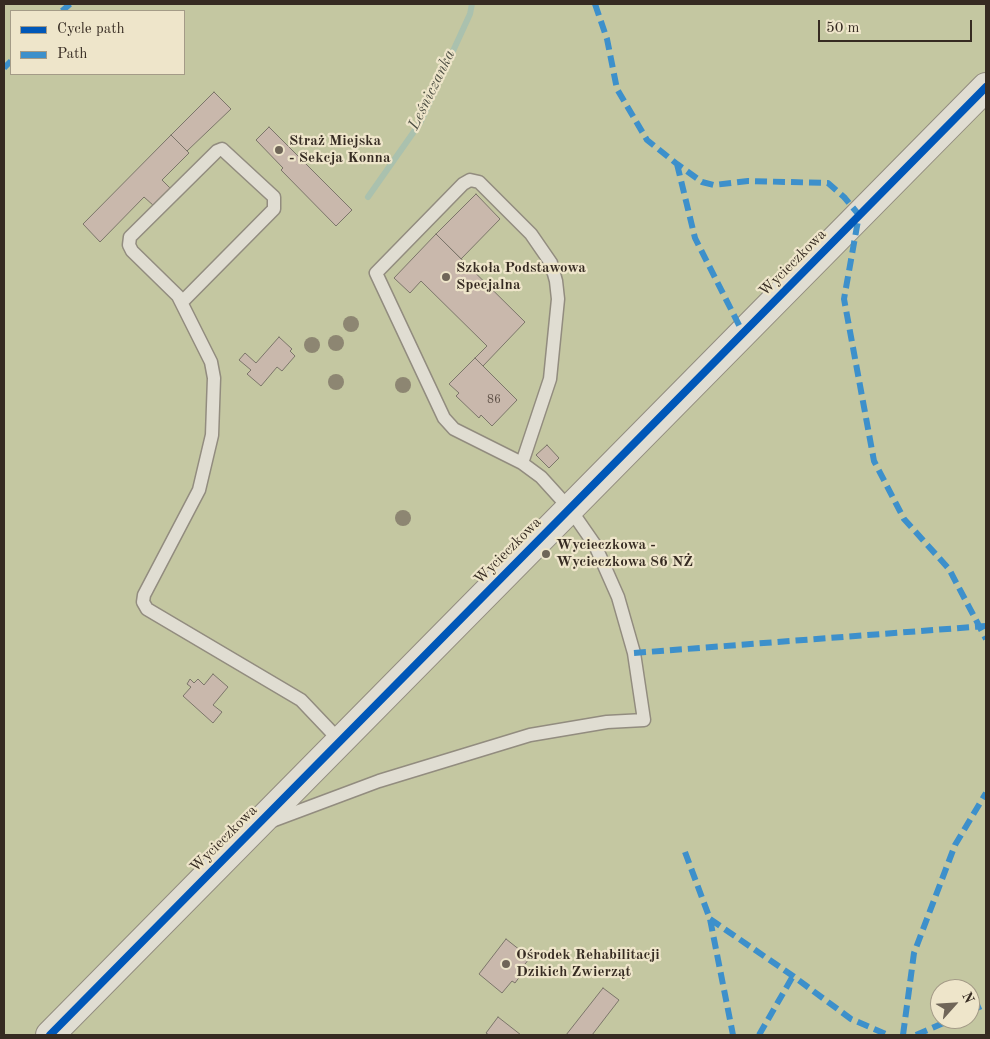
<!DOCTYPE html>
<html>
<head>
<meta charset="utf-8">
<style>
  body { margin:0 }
  #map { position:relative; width:990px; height:1039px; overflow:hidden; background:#d8d1bb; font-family:"Old Standard TT",serif }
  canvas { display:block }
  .frame { position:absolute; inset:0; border:5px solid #362b22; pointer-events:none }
  .legend { position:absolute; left:10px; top:10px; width:175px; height:65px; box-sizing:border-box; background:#eee5ca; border:1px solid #a49b87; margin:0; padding:6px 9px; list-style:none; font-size:15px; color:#362b22 }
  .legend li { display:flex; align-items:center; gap:10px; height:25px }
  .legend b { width:25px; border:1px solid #a49b87 }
  .north { position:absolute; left:930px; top:979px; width:50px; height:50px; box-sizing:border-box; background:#eee5ca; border:1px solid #a49b87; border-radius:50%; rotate:64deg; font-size:14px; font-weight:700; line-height:20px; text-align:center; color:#362b22 }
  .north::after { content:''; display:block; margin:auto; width:18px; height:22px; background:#6f6558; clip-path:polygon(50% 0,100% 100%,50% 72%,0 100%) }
  .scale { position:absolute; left:818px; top:20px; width:154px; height:22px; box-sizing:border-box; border:2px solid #362b22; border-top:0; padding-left:6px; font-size:15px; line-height:18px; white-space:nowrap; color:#362b22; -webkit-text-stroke:4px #eee5ca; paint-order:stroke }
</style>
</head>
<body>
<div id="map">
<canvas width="990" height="1039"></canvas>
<div class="frame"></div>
<ul class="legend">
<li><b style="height:6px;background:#0057b8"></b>Cycle path</li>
<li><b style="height:6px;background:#3d90cb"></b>Path</li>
</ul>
<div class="north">N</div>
<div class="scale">50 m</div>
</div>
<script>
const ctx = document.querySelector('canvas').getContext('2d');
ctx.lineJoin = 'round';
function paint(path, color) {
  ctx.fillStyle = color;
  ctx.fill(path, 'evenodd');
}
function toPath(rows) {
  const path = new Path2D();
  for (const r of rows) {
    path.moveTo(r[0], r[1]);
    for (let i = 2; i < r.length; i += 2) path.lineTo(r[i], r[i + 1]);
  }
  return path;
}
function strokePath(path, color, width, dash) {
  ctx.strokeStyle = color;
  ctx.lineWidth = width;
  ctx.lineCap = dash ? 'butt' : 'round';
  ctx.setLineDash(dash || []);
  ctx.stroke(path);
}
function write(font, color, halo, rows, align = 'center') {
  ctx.font = font + ' "Old Standard TT",serif';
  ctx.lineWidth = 4.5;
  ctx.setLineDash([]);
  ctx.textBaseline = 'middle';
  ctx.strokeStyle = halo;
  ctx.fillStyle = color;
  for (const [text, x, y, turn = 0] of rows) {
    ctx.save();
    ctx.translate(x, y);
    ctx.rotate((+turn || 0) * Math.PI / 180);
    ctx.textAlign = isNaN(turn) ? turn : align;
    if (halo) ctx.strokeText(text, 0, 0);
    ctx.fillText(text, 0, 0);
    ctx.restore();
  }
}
paint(toPath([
  [4,4,986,4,986,1035,4,1035],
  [11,11,184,11,184,74,11,74],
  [940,989,970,989,970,1019,940,1019]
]), '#c4c7a1');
strokePath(toPath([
  [368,197,420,123,470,14,472,4]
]), '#aac1ae', 6);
const building = toPath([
  [214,92,231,109,187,151,171,135,214,92],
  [269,127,352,210,336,226,281,170,283,168,256,140,269,127],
  [171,135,189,153,162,180,171,189,154,206,144,197,100,242,83,224,171,135],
  [476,194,500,219,461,259,436,234,476,194],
  [436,234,525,322,483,366,475,358,487,346,421,281,410,293,394,278,436,234],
  [279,337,292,349,290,351,295,356,282,371,277,367,261,386,247,374,251,370,239,360,245,353,256,363,279,337],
  [475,358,517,400,492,426,481,415,479,418,456,396,459,393,449,384,475,358],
  [547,445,559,458,549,468,536,455,547,445],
  [213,674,228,687,213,705,222,712,213,723,183,696,191,687,187,684,190,679,194,683,198,679,204,685,213,674],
  [506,939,530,958,520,970,523,972,515,983,512,981,502,993,479,974,506,939],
  [603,988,619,1000,592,1035,566,1035,603,988],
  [498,1017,521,1035,489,1035,486,1033,498,1017]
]);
paint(building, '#c9b8ac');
strokePath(building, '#7c766a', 1);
const service = toPath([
  [182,302,274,209,274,197,222,149,217,151,130,237,129,245,132,251,178,296,211,362,214,378,212,435,199,490,144,595,143,602,147,609,301,700,340,741],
  [272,821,379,781,530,735,607,722,644,720,634,653,618,597,595,545,570,509,541,477,522,463,454,429,444,418,376,273,463,184,470,180,479,182,531,234,551,263,556,281,558,299,550,379,522,463]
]);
const tertiary = toPath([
  [50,1035,986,87]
]);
strokePath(service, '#928c7f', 15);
strokePath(tertiary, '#928c7f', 30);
strokePath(service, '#e0ddd2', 12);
strokePath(tertiary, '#e0ddd2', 28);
strokePath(toPath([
  [595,4,607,39,617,89,647,140,677,164,702,182,714,185,748,181,828,183,844,197,859,215,844,299,874,461,904,519,949,569,986,639],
  [62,11,70,4],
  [4,68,11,61],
  [677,164,695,238,743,333],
  [634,653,986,626],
  [685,852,710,919,733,1035],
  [710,919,793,976,851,1019,888,1035],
  [970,1011,986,1004],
  [759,1035,793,976],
  [903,1035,914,953,955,845,986,793],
  [916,1035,953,1019]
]), '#3d90cb', 6, [12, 6]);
strokePath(toPath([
  [50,1035,986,87]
]), '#0057b8', 8);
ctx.fillStyle = '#8d8672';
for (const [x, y] of [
  [351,324],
  [336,343],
  [312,345],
  [336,382],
  [403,385],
  [403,518]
]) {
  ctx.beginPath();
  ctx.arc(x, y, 8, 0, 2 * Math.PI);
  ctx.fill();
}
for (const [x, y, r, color] of [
  [279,150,5,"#6f6558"],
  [446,277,5,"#6f6558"],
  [546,554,5,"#6f6558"],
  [506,964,5,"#6f6558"]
]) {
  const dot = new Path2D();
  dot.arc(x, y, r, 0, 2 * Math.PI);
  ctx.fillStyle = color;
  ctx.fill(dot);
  strokePath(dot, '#eee5ca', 2);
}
write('12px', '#5b4e44', null, [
  ["86",494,400]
]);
write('bold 15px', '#362b22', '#eee5ca', [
  ["Straż Miejska",289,141],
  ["- Sekcja Konna",289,158],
  ["Szkoła Podstawowa",456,268],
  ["Specjalna",456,285],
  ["Wycieczkowa -",556,545],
  ["Wycieczkowa 86 NŻ",556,562],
  ["Ośrodek Rehabilitacji",516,955],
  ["Dzikich Zwierząt",516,972]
], 'left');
write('15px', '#362b22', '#eee5ca', [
  ["Wycieczkowa",793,263,-45],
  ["Wycieczkowa",508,551,-45],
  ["Wycieczkowa",224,839,-45]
]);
write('italic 16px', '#4e4f44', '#eee5ca', [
  ["Leśniczanka",432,90,-64]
]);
</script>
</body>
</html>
